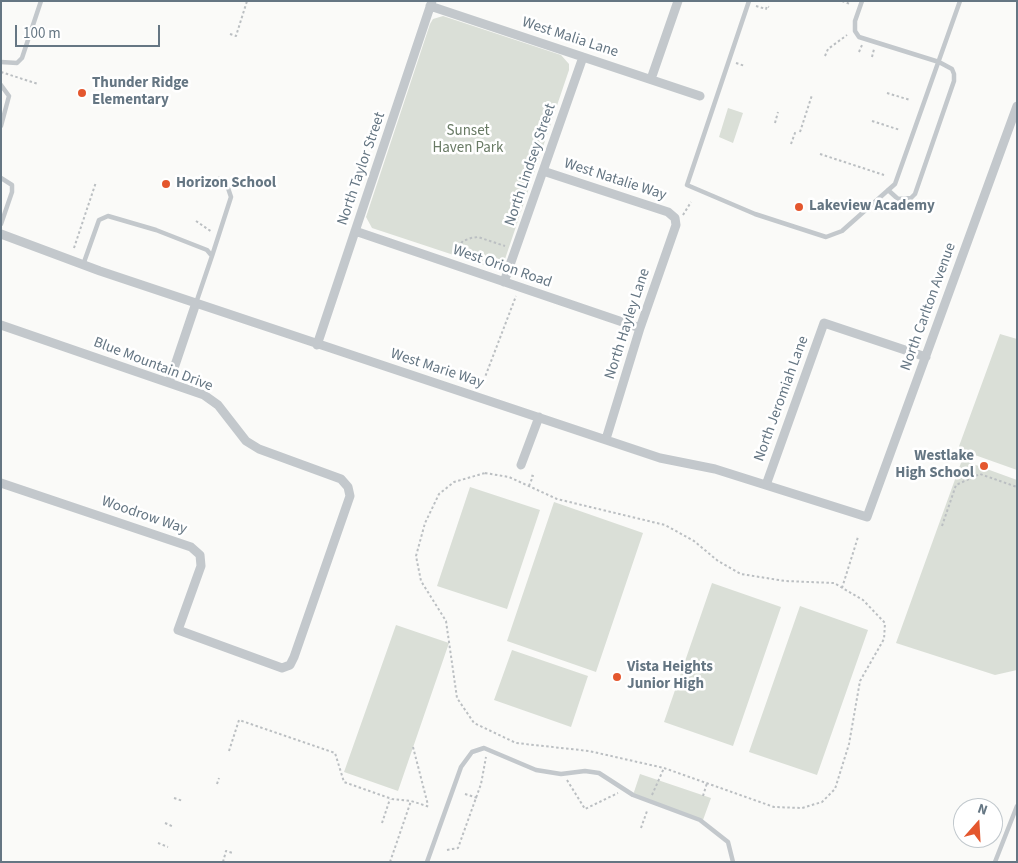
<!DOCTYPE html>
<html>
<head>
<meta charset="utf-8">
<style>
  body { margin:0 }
  #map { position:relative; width:1018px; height:863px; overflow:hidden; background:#fafaf8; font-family:"Source Sans 3",sans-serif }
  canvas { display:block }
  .frame { position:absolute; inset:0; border:2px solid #657683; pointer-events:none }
  .north { position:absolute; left:953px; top:798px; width:50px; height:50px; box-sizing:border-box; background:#fff; border:1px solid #c1c8cd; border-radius:50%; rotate:19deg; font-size:14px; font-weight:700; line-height:20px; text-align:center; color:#657683 }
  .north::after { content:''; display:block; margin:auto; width:18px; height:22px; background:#e4572e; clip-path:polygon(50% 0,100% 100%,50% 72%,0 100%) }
  .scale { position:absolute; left:15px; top:25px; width:145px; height:22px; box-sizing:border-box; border:2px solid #657683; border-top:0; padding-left:6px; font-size:15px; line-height:18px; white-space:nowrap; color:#657683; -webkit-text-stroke:4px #fff; paint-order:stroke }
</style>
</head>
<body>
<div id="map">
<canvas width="1018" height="863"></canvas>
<div class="frame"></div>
<div class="north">N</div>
<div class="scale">100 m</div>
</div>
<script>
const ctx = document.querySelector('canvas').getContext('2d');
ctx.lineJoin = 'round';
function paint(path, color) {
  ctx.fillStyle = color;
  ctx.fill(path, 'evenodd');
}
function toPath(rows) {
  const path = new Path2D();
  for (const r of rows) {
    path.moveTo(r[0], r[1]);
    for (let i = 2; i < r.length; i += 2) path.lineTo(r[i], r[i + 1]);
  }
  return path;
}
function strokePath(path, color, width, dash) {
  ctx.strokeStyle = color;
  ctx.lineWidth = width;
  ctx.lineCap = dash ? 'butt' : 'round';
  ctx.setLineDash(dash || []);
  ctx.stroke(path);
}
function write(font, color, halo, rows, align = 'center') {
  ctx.font = font + ' "Source Sans 3",sans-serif';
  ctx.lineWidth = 5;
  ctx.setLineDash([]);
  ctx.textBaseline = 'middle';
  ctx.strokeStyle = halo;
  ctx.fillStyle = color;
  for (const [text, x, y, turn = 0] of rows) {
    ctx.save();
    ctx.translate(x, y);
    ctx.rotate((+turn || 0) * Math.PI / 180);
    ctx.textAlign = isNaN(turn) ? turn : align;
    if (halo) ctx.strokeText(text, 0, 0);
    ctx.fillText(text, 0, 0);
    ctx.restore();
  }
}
paint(toPath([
  [443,16,561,55,569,64,569,70,504,262,496,269,372,228,366,217,430,24,433,19],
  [728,108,743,113,733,143,719,137],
  [1000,334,1017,339,1017,470,958,449],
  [962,460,1017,480,1017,670,995,675,896,643],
  [470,487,540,510,507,609,437,586],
  [554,502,643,533,596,672,507,641],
  [712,583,781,607,733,746,664,722],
  [800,606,868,630,817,775,749,752],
  [396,625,449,643,398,791,344,772],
  [512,650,588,676,571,727,494,700],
  [640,774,711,798,703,820,633,795]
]), '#dadfd7');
strokePath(toPath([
  [842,1,850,4],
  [756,6,766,9,767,6,769,7],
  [230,34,236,36,247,1],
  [859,52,862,45],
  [825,56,828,49,847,35],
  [872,57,874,49],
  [736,63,745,66],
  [1,72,38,84],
  [887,93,910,100],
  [872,121,900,130],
  [775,123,778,112],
  [800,132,812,95],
  [791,144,796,130],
  [820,154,884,175],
  [683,215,691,202],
  [196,221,212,232],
  [74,248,96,182],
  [455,251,463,241,471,238,478,237,505,246],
  [482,385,516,296],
  [485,473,509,477,557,499,665,525,694,541,718,561,741,574,785,581,834,583,863,600,885,623,884,639,860,681,849,744,835,789,822,802,802,808,774,807,664,768,589,751,516,743,474,723,457,698,446,621,421,581,416,556,425,523,439,494,454,482,485,473],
  [529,486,533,476,530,475],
  [942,526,956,485,980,474,1017,487],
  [842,588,858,537],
  [413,747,428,805],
  [229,751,239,720,335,753,344,782,392,799,411,801,430,807],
  [567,780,585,809,618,793],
  [217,784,219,778],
  [465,794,478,798],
  [652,795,664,768],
  [703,796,707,783],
  [174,798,183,801],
  [165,823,174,827],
  [382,823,390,799],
  [641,828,647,811],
  [158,843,168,847],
  [447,850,458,848,481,784,486,757],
  [223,862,226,851,233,853],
  [390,862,411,801]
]), '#bbbfc2', 2, [2.5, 2.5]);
strokePath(toPath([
  [749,1,687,185,755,214,826,237,842,231,895,184,960,1],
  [862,1,855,21,855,31,859,37,939,62,952,69,954,74,954,81,915,194,911,198,898,199,888,190],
  [1,62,17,63,22,58,41,1],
  [1,85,9,96,1,126],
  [1,178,12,185,12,192,1,224],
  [212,256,231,197,228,188,219,179],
  [83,265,99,220,108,216,156,230,207,250,212,256,196,303],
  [427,862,461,767,472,752,484,748,536,770,561,774,585,771,599,773,633,795,700,820,728,842,733,862],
  [995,862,1017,806]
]), '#c3c8cc', 4.5);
strokePath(toPath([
  [430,6,700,96],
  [651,79,678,1],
  [543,171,668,212,675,218,676,225,640,328,606,439],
  [355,231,640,328],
  [1,234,100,271,660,458,715,469,867,517,1017,106],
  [504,282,583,57],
  [1,325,204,395,218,405,246,441,259,449,341,479,348,487,350,496,294,657,290,665,282,668,178,630,201,566,200,555,191,547,1,483],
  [317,345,432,1],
  [169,383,196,303],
  [521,465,539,417],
  [766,485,824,323,926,357]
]), '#c3c8cc', 9);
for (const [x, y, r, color] of [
  [82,93,5,"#e4572e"],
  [166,184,5,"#e4572e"],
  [799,207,5,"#e4572e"],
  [984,466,5,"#e4572e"],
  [617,677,5,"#e4572e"]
]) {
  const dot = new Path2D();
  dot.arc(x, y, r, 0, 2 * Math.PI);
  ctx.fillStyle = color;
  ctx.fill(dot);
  strokePath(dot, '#fff', 2);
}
write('15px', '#657683', '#fff', [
  ["West Malia Lane",570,38,18],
  ["North Lindsey Street",531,165,-71],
  ["North Taylor Street",362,169,-71],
  ["West Natalie Way",615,180,18],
  ["West Orion Road",502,267,19],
  ["North Carlton Avenue",929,307,-70],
  ["North Hayley Lane",628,324,-72],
  ["Blue Mountain Drive",153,365,21],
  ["West Marie Way",437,369,18],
  ["North Jeromiah Lane",782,399,-70],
  ["Woodrow Way",144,516,19]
]);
write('bold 15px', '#657683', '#fff', [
  ["Thunder Ridge",92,84],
  ["Elementary",92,101],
  ["Horizon School",176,184],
  ["Lakeview Academy",809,207],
  ["Westlake",974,457,"right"],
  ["High School",974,474,"right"],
  ["Vista Heights",627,668],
  ["Junior High",627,685]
], 'left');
write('15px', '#687a64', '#fff', [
  ["Sunset",468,132],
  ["Haven Park",468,149]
]);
</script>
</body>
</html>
